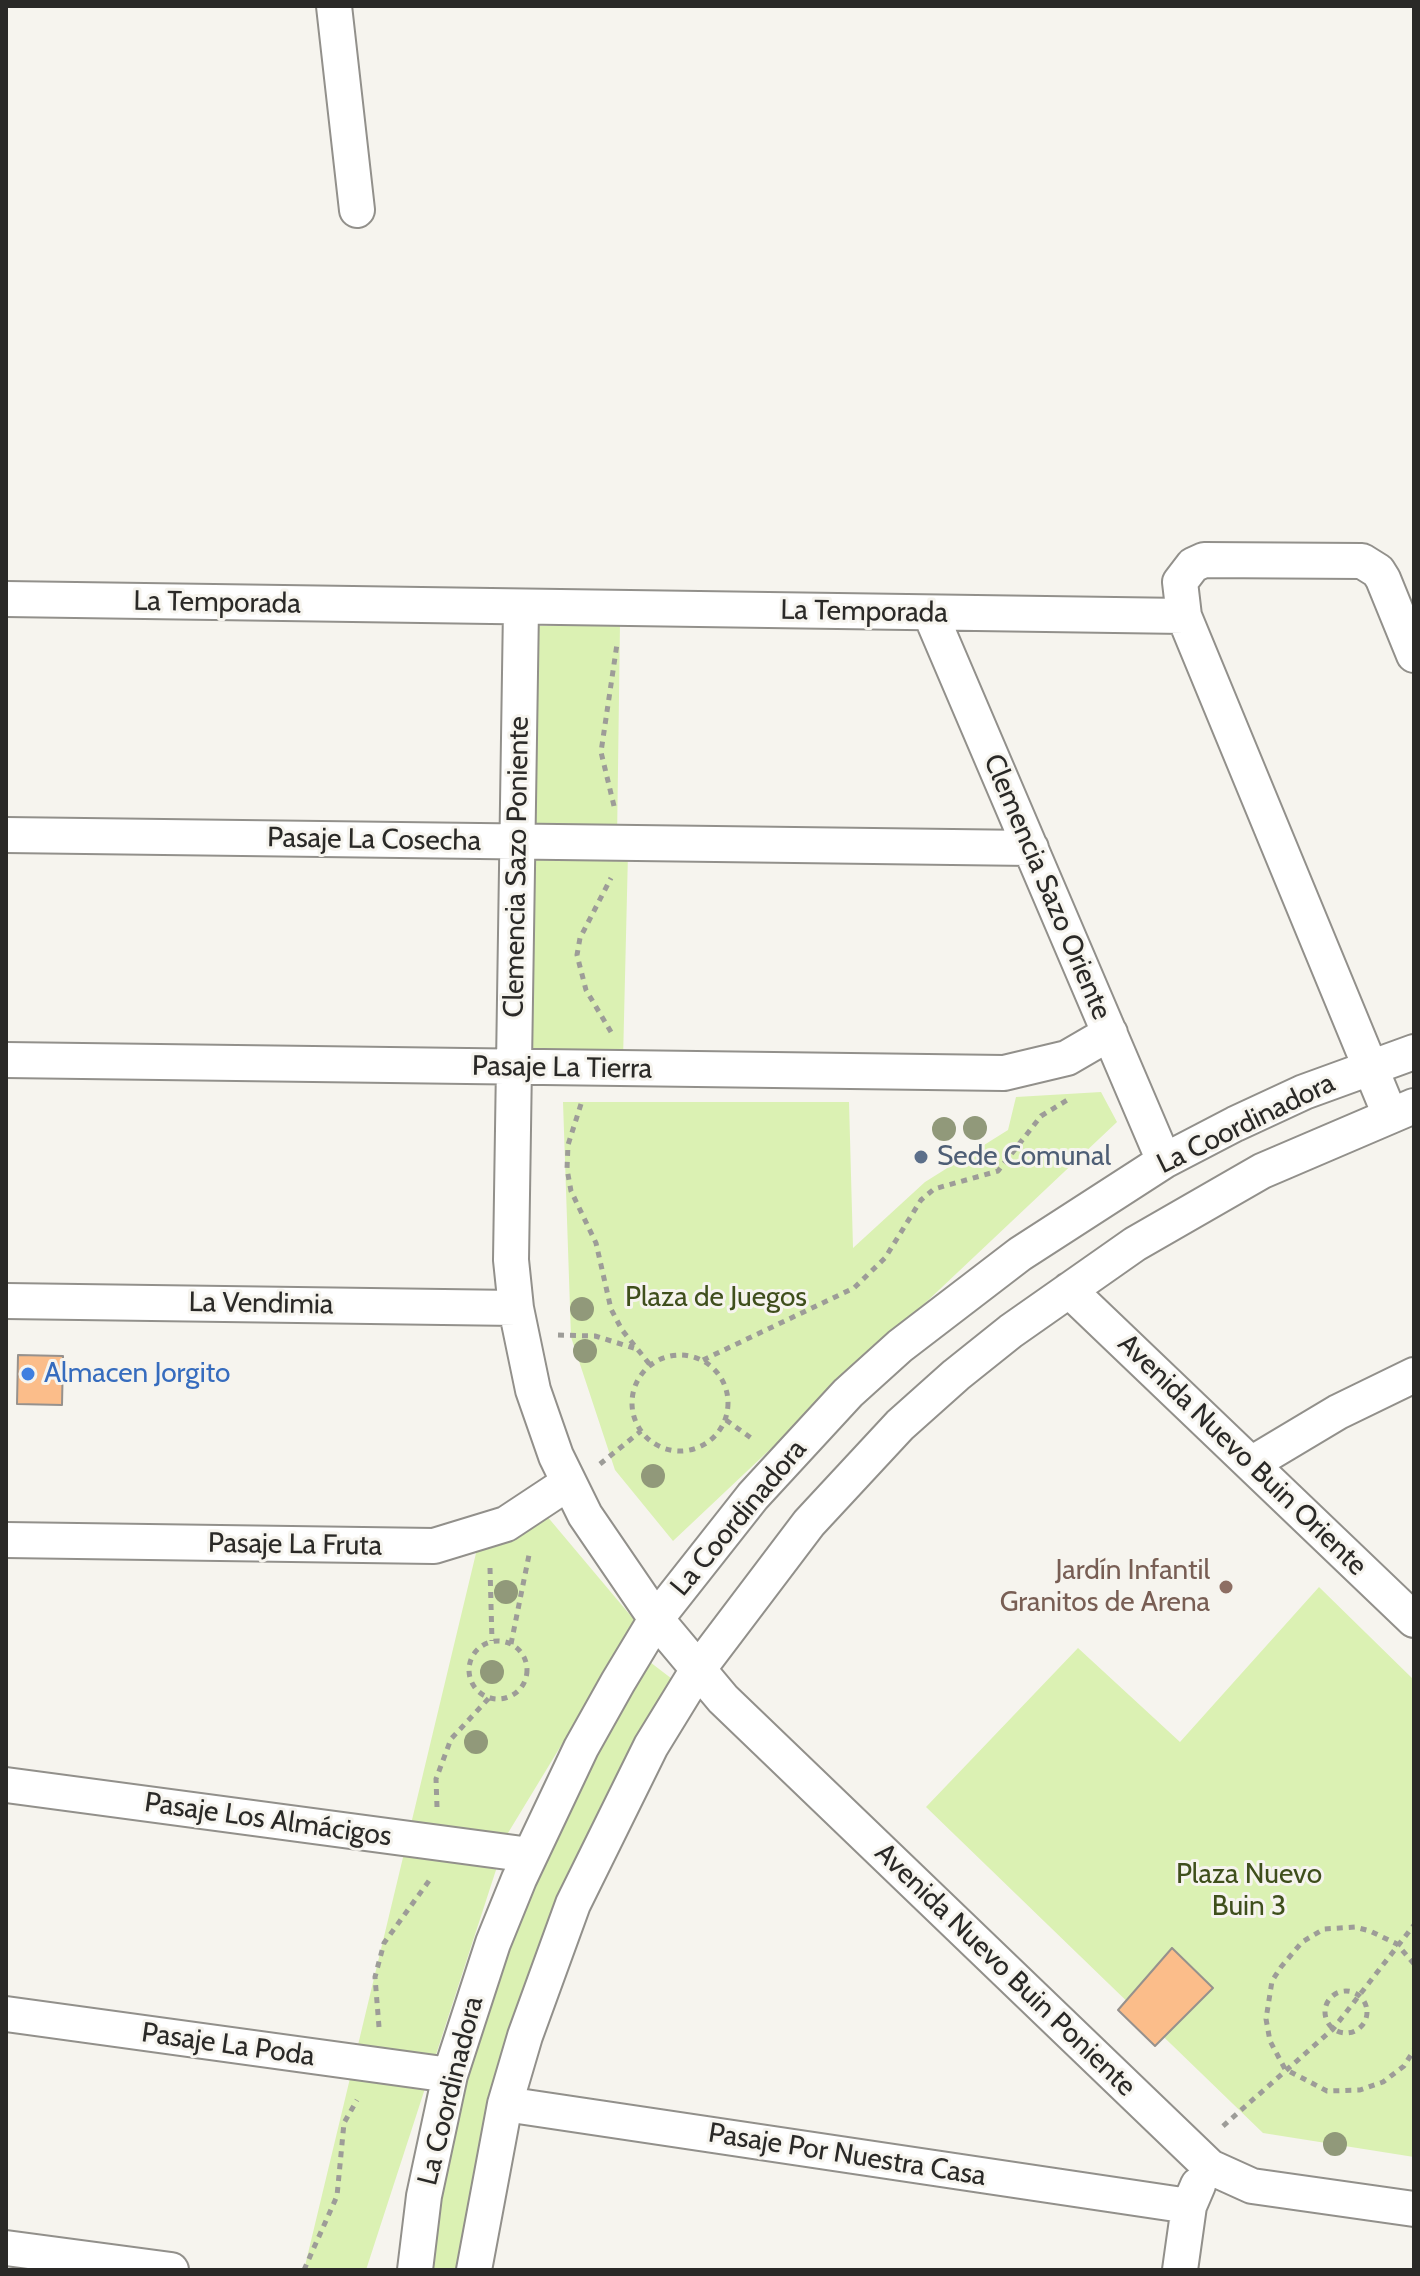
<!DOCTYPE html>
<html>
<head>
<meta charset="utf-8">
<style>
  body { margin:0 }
  #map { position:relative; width:1420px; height:2276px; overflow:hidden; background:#f6f4ee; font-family:Cabin,sans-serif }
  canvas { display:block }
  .frame { position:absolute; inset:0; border:8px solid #2a2927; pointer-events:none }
</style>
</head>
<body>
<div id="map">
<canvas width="1420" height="2276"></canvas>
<div class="frame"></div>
</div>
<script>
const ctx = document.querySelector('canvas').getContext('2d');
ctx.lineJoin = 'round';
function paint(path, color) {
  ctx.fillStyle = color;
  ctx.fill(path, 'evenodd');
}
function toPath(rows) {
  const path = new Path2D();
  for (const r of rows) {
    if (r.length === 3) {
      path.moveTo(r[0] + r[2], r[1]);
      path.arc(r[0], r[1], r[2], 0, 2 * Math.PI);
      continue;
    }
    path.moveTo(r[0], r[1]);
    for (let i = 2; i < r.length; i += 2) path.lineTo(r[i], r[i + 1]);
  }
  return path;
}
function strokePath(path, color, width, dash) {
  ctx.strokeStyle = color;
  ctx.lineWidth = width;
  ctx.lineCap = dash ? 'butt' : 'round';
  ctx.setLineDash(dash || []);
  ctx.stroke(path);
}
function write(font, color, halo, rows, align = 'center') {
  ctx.font = font + ' Cabin,sans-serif';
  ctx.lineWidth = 6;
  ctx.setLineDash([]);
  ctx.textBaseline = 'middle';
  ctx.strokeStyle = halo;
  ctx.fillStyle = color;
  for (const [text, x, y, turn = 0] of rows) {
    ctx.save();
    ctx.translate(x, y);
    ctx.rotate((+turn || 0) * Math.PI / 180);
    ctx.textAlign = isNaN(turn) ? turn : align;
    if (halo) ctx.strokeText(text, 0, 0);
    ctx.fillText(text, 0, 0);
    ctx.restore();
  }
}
paint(toPath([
  [620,623,617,841,528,835,539,626],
  [529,851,628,853,623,1060,524,1057],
  [1101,1092,1117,1122,673,1541,615,1470,571,1337,563,1102,849,1102,853,1248,925,1182,1008,1130,1016,1097],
  [546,1515,636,1622,508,1833,366,2270,304,2270,477,1549],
  [1319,1587,1414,1680,1414,2157,1263,2133,926,1807,1078,1648,1180,1742],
  [646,1659,676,1682,627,1766,466,2270,427,2270,433,2221,469,2064,504,1951,579,1783]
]), '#dbf1b3');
const building = toPath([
  [18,1355,63,1356,62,1405,17,1404,18,1355],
  [1172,1948,1213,1988,1155,2046,1118,2010,1172,1948]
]);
paint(building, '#fbbd8a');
strokePath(building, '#96918d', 2);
const street = toPath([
  [334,6,357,210],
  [6,599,1184,616],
  [521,608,511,1260,516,1308,533,1390,556,1456,585,1515,656,1619,723,1699,1210,2167,1252,2186,1414,2209],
  [930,613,1164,1161],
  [6,835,1031,848],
  [6,1060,1004,1073,1067,1058,1110,1033],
  [1390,1115,1184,616,1180,582,1193,565,1204,560,1362,561,1378,571,1383,579,1414,655],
  [1069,1290,1414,1620],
  [6,1301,516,1308],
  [1251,1464,1338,1412,1414,1375],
  [6,1540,434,1546,506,1524,568,1483],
  [6,1785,530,1855],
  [6,2014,450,2075],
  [505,2104,1189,2206],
  [6,2248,171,2270],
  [415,2270,424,2196,450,2075,493,1943,519,1879,581,1748,618,1682,656,1619,753,1496,848,1393,900,1346,1020,1254,1164,1161,1235,1124,1304,1092,1414,1052],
  [474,2270,505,2104,525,2036,573,1904,651,1746,697,1671,809,1523,900,1425,956,1375,1011,1331,1135,1244,1262,1171,1414,1106],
  [1180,2270,1189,2206,1198,2185]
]);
strokePath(street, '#92908b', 38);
strokePath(toPath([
  [614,806,601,752,617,644],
  [611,1032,586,990,577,955,580,938,611,878],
  [581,1104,568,1145,567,1169,571,1191,596,1243,611,1309,622,1330,651,1366],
  [558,1335,595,1336,634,1348],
  [680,1403,48],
  [703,1360,854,1288,885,1258,921,1200,934,1189,998,1171,1041,1116,1069,1099],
  [726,1420,754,1440],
  [600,1464,641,1431],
  [490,1568,492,1641],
  [498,1670,29],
  [511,1644,529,1555],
  [437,1807,436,1779,451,1739,489,1698],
  [1414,1964,1397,1944,1370,1931,1355,1927,1324,1929,1302,1942,1281,1967,1272,1981,1266,2019,1270,2041,1285,2069,1327,2091,1360,2090,1383,2082,1404,2066,1414,2050],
  [1346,2012,21],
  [379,2027,375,1977,384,1943,431,1878],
  [1223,2126,1333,2029,1414,1925],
  [304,2270,337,2196,344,2123,357,2100]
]), '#9d9c98', 5, [6, 6]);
strokePath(street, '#fff', 34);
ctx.fillStyle = '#91997a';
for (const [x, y] of [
  [975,1128],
  [944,1129],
  [582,1309],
  [585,1351],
  [653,1476],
  [506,1592],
  [492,1672],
  [476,1742],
  [1335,2144]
]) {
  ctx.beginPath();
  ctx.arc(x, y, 12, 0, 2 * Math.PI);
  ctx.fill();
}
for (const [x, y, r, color] of [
  [921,1157,8,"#5c6f8a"],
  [28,1374,8,"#3f7fe0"],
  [1226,1587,8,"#8d6e63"]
]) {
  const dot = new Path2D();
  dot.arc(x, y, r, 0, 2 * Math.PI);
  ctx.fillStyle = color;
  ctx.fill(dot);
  strokePath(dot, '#f6f4ee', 3);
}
write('28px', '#2a2927', '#f6f4ee', [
  ["La Temporada",217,603,1],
  ["La Temporada",864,612,1],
  ["Pasaje La Cosecha",374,840,1],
  ["Clemencia Sazo Poniente",517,867,-89],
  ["Clemencia Sazo Oriente",1047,887,67],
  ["Pasaje La Tierra",562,1068,1],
  ["La Coordinadora",1246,1124,-26],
  ["La Vendimia",261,1304,1],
  ["Avenida Nuevo Buin Oriente",1242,1455,44],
  ["La Coordinadora",739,1518,-50],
  ["Pasaje La Fruta",295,1545,1],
  ["Pasaje Los Almácigos",268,1820,8],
  ["Avenida Nuevo Buin Poniente",1005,1970,44],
  ["Pasaje La Poda",228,2045,8],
  ["La Coordinadora",451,2091,-76],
  ["Pasaje Por Nuestra Casa",847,2155,9]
]);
write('28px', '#4e5e75', '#f6f4ee', [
  ["Sede Comunal",937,1157]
], 'left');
write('28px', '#3f4f1c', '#f6f4ee', [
  ["Plaza de Juegos",716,1298],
  ["Plaza Nuevo",1249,1875],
  ["Buin 3",1249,1907]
]);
write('28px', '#366cbe', '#f6f4ee', [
  ["Almacen Jorgito",44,1374]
], 'left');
write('28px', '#785e54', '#f6f4ee', [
  ["Jardín Infantil",1210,1571],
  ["Granitos de Arena",1210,1603]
], 'right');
</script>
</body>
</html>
